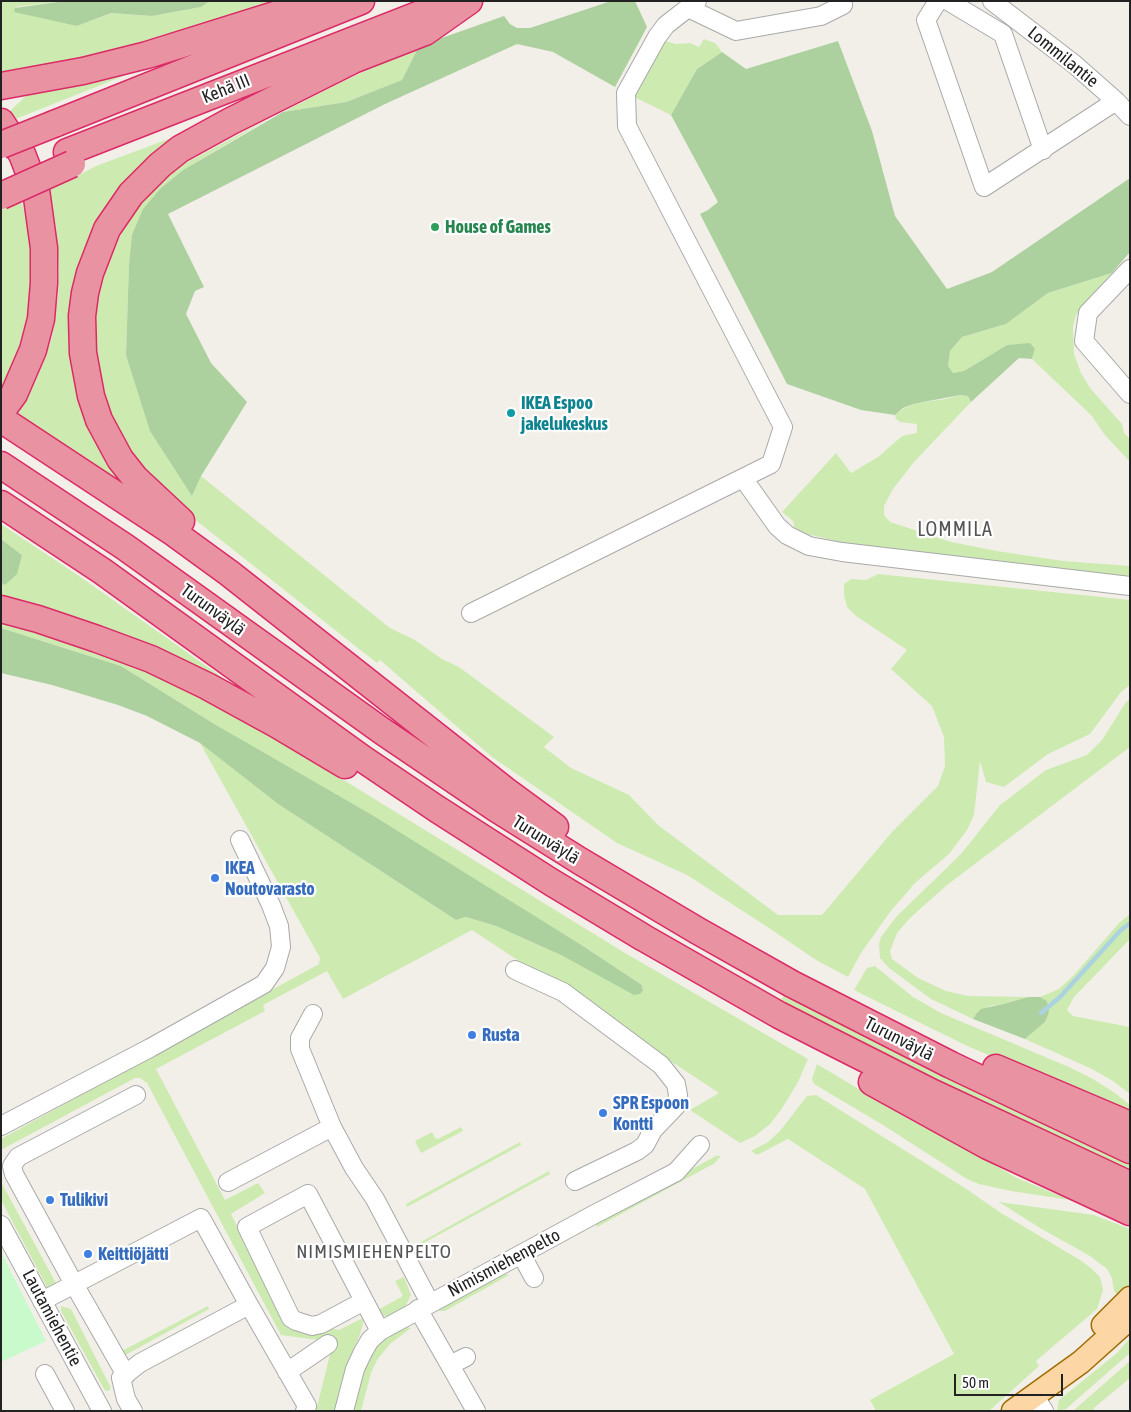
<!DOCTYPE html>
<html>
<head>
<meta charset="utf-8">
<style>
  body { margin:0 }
  #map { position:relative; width:1131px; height:1412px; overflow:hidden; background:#f2efe9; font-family:"Asap Condensed",sans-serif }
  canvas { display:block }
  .frame { position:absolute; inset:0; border:2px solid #222; pointer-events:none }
  .scale { position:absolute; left:954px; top:1374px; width:109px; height:22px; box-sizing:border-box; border:2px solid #222; border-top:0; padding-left:6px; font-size:15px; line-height:18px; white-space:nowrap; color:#222; -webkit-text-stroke:4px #fff; paint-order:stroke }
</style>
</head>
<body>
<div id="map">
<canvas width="1131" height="1412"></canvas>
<div class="frame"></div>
<div class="scale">50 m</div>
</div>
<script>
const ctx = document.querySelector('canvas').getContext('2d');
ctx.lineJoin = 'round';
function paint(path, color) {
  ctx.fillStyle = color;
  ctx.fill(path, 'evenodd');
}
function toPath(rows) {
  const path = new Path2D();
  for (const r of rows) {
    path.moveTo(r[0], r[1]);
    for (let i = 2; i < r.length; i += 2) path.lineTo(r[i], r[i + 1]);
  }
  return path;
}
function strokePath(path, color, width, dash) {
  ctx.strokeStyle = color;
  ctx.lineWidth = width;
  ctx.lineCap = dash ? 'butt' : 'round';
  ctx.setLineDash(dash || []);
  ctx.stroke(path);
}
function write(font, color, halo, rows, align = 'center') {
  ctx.font = font + ' "Asap Condensed",sans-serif';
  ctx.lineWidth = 4.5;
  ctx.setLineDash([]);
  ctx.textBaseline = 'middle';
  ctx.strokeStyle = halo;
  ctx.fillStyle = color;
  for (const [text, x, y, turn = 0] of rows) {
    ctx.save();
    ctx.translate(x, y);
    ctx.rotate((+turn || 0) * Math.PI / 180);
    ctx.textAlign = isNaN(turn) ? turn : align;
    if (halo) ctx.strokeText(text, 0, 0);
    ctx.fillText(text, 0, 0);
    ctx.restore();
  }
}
paint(toPath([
  [1,1,65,1,15,7,77,26,111,13,152,16,201,7,210,1,292,1,116,53,1,75],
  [704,39,715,43,722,52,697,69,671,115,634,97,665,41,676,44,690,43,699,47],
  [419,46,402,80,346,102,283,112,344,81],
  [184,52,13,120,9,112,31,91],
  [270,118,183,170,161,188,132,235,129,264,126,355,192,495,201,476,390,628,415,640,442,659,459,667,554,737,544,747,571,768,629,795,658,825,778,915,822,915,892,832,938,786,945,766,944,737,932,706,891,669,907,650,856,616,847,607,844,595,844,584,851,579,866,580,878,574,1130,600,1130,685,1121,692,1090,734,1048,754,1004,787,986,782,980,761,974,815,967,830,949,854,915,883,890,912,861,953,848,977,816,960,766,926,687,875,617,843,492,757,380,660,377,663,184,511,132,456,110,416,97,376,93,333,97,290,106,265,129,218,142,199,160,180,180,166],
  [203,126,154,158,70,316,130,487,18,414,27,400,45,359,52,337,58,297,59,271,56,228,48,191,96,166],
  [22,203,30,234,33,291,30,334,1,390,1,210],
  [1112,273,1076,315,1073,327,1074,354,1081,373,1090,388,1122,424,1124,433,1130,439,1130,462,1104,434,1092,416,1032,359,1035,349,1007,345,964,371,953,373,947,366,950,351,962,337,1006,324,1048,293],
  [960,395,968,396,971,402,914,462,893,489,884,506,884,515,890,522,951,542,997,551,1063,561,1130,566,1130,579,852,545,799,532,795,529,793,521,782,512,836,453,851,473,878,457,902,436,917,433,917,424,900,422,896,419,895,415,903,409,913,404,945,399],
  [1,524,82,578,260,704,1,600,1,583,5,585,22,555,1,539],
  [1,621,83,645,147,671,259,728,625,953,808,1059,798,1082,781,1110,770,1124,755,1136,740,1143,690,1110,719,1093,472,930,343,999,327,971,263,1005,265,1011,156,1069,225,1200,258,1183,265,1193,231,1214,284,1319,339,1330,363,1318,363,1324,359,1337,349,1359,335,1411,316,1411,333,1342,281,1335,147,1083,140,1078,135,1078,1,1150,1,1139,319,964,320,958,200,743,278,804,456,920,466,917,496,926,563,956,643,990,642,985,583,946,216,725,121,666,1,628],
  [1130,699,1130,747,947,885,910,918,897,933,890,951,892,959,918,978,946,991,968,996,1028,997,1007,1003,990,1006,976,1014,973,1019,931,999,889,968,880,958,879,944,881,937,896,917,961,854,1000,805,1046,770,1087,755,1102,740,1126,702],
  [1130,914,1130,939,1074,997,1067,1010,1073,1016,1130,1027,1130,1094,1113,1081,1092,1069,1025,1039,1045,1022,1047,1001,1040,997,1059,989,1074,975,1119,923],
  [875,966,913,997,941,1013,1069,1067,1093,1079,1115,1093,1130,1105,1130,1115,965,1045,854,990,867,968],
  [786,991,1130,1159,1130,1172,1036,1130,780,1002],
  [817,1064,912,1121,966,1148,1015,1177,1070,1200,1011,1191,979,1184,967,1179,883,1125,814,1084,812,1079],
  [816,1095,965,1188,1001,1213,1080,1260,1091,1268,1100,1277,1103,1290,1097,1309,1036,1361,1039,1366,989,1411,876,1411,870,1400,954,1354,865,1189,788,1139,757,1155,751,1151,768,1142,780,1131,807,1096],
  [461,1127,463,1131,421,1153,415,1141,432,1132,435,1138,438,1139],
  [520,1142,521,1145,407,1207,406,1204],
  [716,1156,720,1156,720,1157,715,1163,597,1227,594,1222],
  [549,1171,550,1174,420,1245,419,1243],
  [1,1182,56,1283,56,1287,52,1289,47,1287,1,1200],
  [999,1202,1094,1215,1130,1229,1130,1284,1121,1293,1117,1294,1114,1291,1112,1278,1107,1269,1090,1256,1040,1228],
  [506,1274,509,1275,445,1311,439,1311,441,1307,499,1275],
  [404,1277,411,1295,405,1307,389,1316,378,1315,376,1311,403,1296,395,1281],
  [61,1306,71,1309,110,1386,110,1390,106,1391,104,1389,61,1311],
  [208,1306,209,1309,120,1358,120,1352],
  [405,1327,411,1328,390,1344,377,1360,371,1373,361,1411,352,1411,359,1382,369,1356,380,1342,394,1331],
  [1130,1338,1130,1353,1066,1409,1057,1411,1059,1400,1117,1353],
  [1130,1361,1130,1378,1095,1407,1093,1411,1073,1411]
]), '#cdebb0');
paint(toPath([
  [65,1,210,1,201,7,152,16,111,13,77,26,14,12,15,8],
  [611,1,635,1,647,27,615,87,553,52,517,44,385,104,168,214,204,287,195,291,186,314,211,363,247,402,201,476,192,496,150,431,126,355,129,264,132,235,143,209,161,188,183,170,283,112,346,102,402,80,419,46,504,16,510,24,517,28,530,28],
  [838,41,872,131,895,216,947,289,992,272,1130,178,1130,252,1112,273,1048,293,1006,324,962,337,950,351,948,366,953,373,964,371,1007,345,1030,343,1035,349,1032,359,1019,358,971,402,968,396,960,395,913,404,903,408,895,415,861,410,787,384,700,214,708,210,718,202,671,115,697,69,722,52,746,69],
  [1,539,22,555,17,574,5,585,1,583],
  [1,628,121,666,216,725,372,815,583,946,642,985,643,990,640,994,634,995,563,956,496,926,466,917,456,920,278,804,200,743,147,716,118,705,52,685,1,673],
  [1028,997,1040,997,1047,1001,1049,1012,1045,1022,1025,1039,973,1019,976,1014,981,1009,1007,1003]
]), '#add19e');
paint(toPath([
  [1,1252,46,1341,1,1362]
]), '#c8facc');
strokePath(toPath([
  [1041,1013,1060,997,1120,931,1130,923]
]), '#aad3df', 4.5);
const minor = toPath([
  [938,1,926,20,984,187,1116,101],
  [948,1,1003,34,1043,150],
  [992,1,1074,64,1116,101,1130,116],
  [688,8,736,31,821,16,843,5],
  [1130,269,1088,313,1084,341,1130,394],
  [743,478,777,526,787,535,809,546,842,552,1130,586],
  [471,613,771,464,783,427,627,126,626,93,657,37,666,25,697,1],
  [515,970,563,992,661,1065,676,1084,678,1095,676,1106,653,1130,645,1145,637,1151,575,1181],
  [313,1014,300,1038,300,1049,332,1127],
  [1,1126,150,1048,264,984,275,968,281,947,279,926,271,905,240,840],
  [228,1182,332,1127,354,1168,375,1199,430,1303],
  [1,1225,102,1411],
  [521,1254,534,1278],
  [42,1301,201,1218,249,1305],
  [364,1301,321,1324,312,1326,296,1321,291,1318,247,1227,308,1194,380,1331],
  [418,1309,476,1411],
  [450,1365,466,1357],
  [287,1372,328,1344],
  [45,1374,65,1411],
  [126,1375,74,1284,14,1174,12,1166,18,1157,136,1095],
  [1034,1395,1044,1411],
  [133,1411,126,1399,121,1378,140,1363,249,1305,307,1406,305,1411],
  [344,1411,355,1369,363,1352,370,1340,380,1331,593,1215,676,1172,700,1145]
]);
const major = toPath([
  [1103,1325,1130,1298],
  [1013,1411,1081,1362,1130,1318]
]);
const highway = toPath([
  [1,86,83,71,147,55,310,4],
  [1,122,22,154,36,190,44,248,44,283,41,319,33,350,14,394,1,412],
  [54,124,361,1],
  [67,152,451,2],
  [1,419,174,533,229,573,506,791,555,827],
  [1,465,125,547,382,731,497,809,580,861,698,931,792,984,951,1065,1130,1150],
  [1,504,102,571,363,759,437,809,551,882,644,938,779,1015,828,1040,933,1093,1130,1185],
  [181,521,135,478,120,459,99,420,91,396,83,353,82,316,85,293,90,273,107,229,131,194,160,165,180,149,231,121,353,60,425,32,469,1],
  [1,609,38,619,97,639,151,659,207,686,278,725,345,765],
  [996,1068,1130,1125],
  [872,1082,988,1146,1130,1212]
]);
strokePath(minor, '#a9a9a9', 20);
strokePath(major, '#a06b00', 25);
strokePath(highway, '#dc2a67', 29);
strokePath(minor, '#fff', 18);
strokePath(major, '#fcd6a4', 22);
strokePath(highway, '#e892a2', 26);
const highwayBridge = toPath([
  [1,145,54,124],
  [1,196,72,164]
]);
strokePath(highwayBridge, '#dc2a67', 29, []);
strokePath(highwayBridge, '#e892a2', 26);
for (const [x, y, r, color] of [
  [435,227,5,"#2e9e5b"],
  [511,413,5,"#0f9aa8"],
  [215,878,5,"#3f7fe0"],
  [472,1035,5,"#3f7fe0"],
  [603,1113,5,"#3f7fe0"],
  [50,1200,5,"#3f7fe0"],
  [88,1254,5,"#3f7fe0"]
]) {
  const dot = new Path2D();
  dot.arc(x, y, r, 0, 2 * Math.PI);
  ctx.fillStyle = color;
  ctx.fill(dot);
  strokePath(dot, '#fff', 2);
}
write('18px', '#222', '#fff', [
  ["Lommilantie",1063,57,39],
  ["Kehä III",226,89,-22],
  ["Turunväylä",213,610,36],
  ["Turunväylä",546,840,32],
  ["Turunväylä",899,1039,27],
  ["Nimismiehenpelto",504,1263,-28],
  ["Lautamiehentie",52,1318,62]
]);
write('bold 18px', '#27864d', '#fff', [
  ["House of Games",445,227]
], 'left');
write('bold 18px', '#0d838f', '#fff', [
  ["IKEA Espoo",521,403],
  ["jakelukeskus",521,424]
], 'left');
write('bold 18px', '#366cbe', '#fff', [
  ["IKEA",225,868],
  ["Noutovarasto",225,889],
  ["Rusta",482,1035],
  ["SPR Espoon",613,1103],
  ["Kontti",613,1124],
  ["Tulikivi",60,1200],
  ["Keittiöjätti",98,1254]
], 'left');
ctx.letterSpacing = '1px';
write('19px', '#555', '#fff', [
  ["NIMISMIEHENPELTO",374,1252]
]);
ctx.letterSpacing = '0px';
ctx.letterSpacing = '1px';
write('20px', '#555', '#fff', [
  ["LOMMILA",955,530]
]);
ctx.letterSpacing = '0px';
</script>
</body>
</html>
